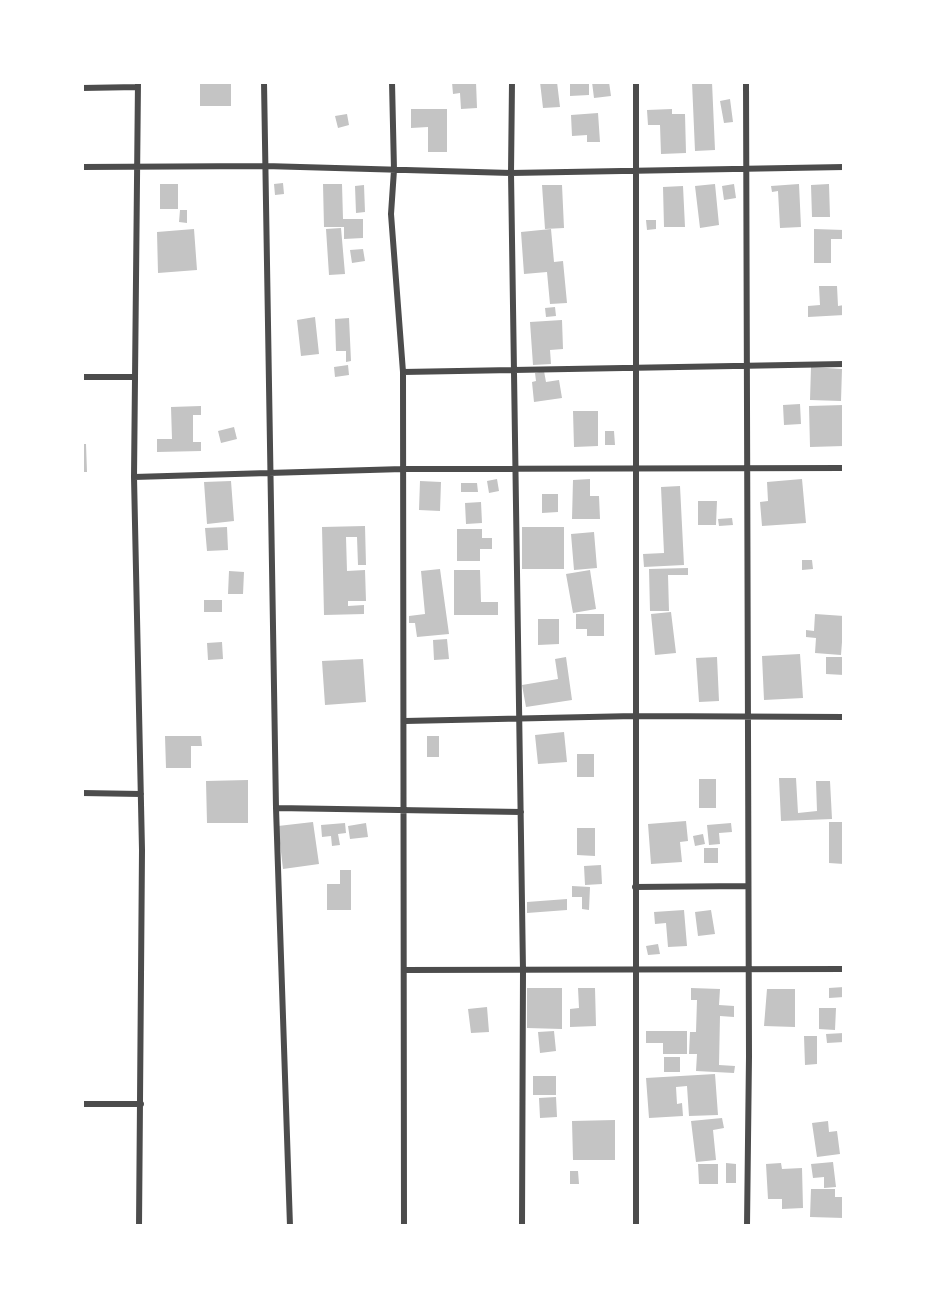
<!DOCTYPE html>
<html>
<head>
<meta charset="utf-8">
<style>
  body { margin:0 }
  #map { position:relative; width:926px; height:1308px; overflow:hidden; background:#fff; font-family:"Noto Sans",sans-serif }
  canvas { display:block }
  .frame { position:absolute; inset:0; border:84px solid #fff; pointer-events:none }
</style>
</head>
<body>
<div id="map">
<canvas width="926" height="1308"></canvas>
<div class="frame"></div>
</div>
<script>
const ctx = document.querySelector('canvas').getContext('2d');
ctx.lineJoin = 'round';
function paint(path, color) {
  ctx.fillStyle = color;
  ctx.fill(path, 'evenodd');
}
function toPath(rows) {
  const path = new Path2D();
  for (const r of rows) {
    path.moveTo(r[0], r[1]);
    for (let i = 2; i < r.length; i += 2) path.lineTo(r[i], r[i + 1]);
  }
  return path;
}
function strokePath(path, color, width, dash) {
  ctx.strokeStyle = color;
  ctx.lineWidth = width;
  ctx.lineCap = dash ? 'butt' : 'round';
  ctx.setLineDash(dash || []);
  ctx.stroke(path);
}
paint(toPath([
  [200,82,231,82,231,106,200,106],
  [452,82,476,82,477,108,461,109,460,93,453,94],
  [540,82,557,82,560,107,543,108],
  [570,82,589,82,589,95,570,96],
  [592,82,609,82,611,96,594,98],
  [692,82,712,82,715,150,695,151],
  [730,99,733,122,724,123,720,101],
  [411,109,447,109,447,152,428,152,428,127,411,128],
  [672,109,672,114,685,114,686,153,661,154,660,125,648,125,647,110],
  [598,113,600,142,587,142,587,135,572,136,571,115],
  [347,114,349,125,338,128,335,116],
  [283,183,284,194,275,195,274,184],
  [160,184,178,184,178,209,160,209],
  [323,184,342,184,343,219,363,219,363,238,344,239,344,227,324,227],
  [715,184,719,225,700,228,695,186],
  [734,184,736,198,724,200,722,186],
  [799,184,801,227,780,228,778,191,772,192,771,186],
  [829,184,830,217,812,217,811,185],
  [364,185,365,212,356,213,355,186],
  [542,185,562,185,564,228,545,229],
  [683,186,685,227,664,227,663,187],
  [180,210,187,210,187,223,179,222],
  [646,220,656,220,656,229,647,230],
  [341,228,345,274,329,275,326,229],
  [194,229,197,270,158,273,157,232],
  [551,229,554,262,563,261,567,303,550,304,547,272,524,274,521,232],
  [814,229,844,230,844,239,831,239,831,263,814,263],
  [363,249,365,261,352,263,350,250],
  [819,286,837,286,838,306,844,305,844,315,808,317,808,306,820,305],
  [555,307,556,316,546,317,545,308],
  [315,317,319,354,301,356,297,320],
  [349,318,351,361,346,362,346,351,336,351,335,319],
  [562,320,563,349,550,350,551,364,533,365,530,322],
  [348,365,349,375,335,377,334,367],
  [811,367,842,369,841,401,810,400],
  [544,371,546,382,559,380,562,398,534,402,532,382,536,381,535,373],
  [800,404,801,424,784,425,783,405],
  [844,405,844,446,810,447,809,406],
  [201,406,201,415,193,415,193,442,201,442,201,451,157,452,157,439,172,439,171,407],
  [573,411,598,411,598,446,574,447],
  [234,427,237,439,221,443,218,431],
  [605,431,614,431,615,445,605,445],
  [82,444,86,444,87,472,82,472],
  [497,479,499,491,489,493,487,481],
  [590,479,590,496,599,496,600,519,572,519,573,480],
  [802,479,806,523,762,526,760,502,768,501,767,482],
  [231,481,234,521,207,524,204,482],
  [420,481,441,482,440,511,419,510],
  [461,483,477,483,478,492,461,492],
  [680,486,684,565,644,567,643,554,664,553,661,487],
  [542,494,558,494,558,512,542,513],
  [698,501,717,501,716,525,698,525],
  [481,502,482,523,466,524,465,503],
  [732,518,733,525,719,526,718,519],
  [365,526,366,565,358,565,357,537,346,537,347,571,365,570,366,601,348,601,348,606,364,605,364,614,324,615,322,527],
  [227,527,228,550,207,551,205,528],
  [522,527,564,527,564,569,522,569],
  [457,529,482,529,482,538,492,538,492,549,480,549,480,561,457,561],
  [594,532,597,568,574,570,571,534],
  [802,560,812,560,813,569,802,570],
  [688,568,688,575,668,575,669,611,650,611,649,569],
  [440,569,449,634,417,637,415,623,409,623,409,616,425,614,421,571],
  [454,570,480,570,481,602,498,602,498,615,454,615],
  [590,570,596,609,573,613,566,574],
  [229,571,244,572,243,594,228,594],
  [204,600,222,600,222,612,204,612],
  [671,612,676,653,655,655,651,614],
  [576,614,604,614,604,636,587,636,587,629,576,629],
  [815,614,844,616,841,655,815,653,816,638,806,637,806,630,814,631],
  [538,619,559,619,559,644,538,645],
  [447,639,449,659,434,660,433,640],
  [222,642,223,659,208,660,207,643],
  [800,654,803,698,764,700,762,656],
  [566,657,572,700,526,707,522,685,558,679,555,659],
  [717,657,719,701,699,702,696,658],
  [826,657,844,657,844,675,826,674],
  [363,659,366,702,325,705,322,661],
  [564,732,567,762,538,764,535,735],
  [165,736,201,736,202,746,191,746,191,768,166,768],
  [427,736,439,736,439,757,427,757],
  [577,754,594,754,594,777,577,777],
  [779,778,796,778,798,813,817,811,816,781,830,781,832,819,781,821],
  [699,779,716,779,716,808,699,808],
  [248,780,248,823,207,823,206,781],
  [686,821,688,841,680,842,682,862,651,864,648,824],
  [313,822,319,864,283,869,278,826],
  [829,822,844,822,844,864,829,863],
  [345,823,346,833,338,834,340,845,332,846,331,836,322,837,321,825],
  [366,823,368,837,350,839,348,826],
  [731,823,732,832,719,833,720,844,709,845,707,825],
  [577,828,595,828,595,856,577,855],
  [703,834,705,844,695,846,693,836],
  [704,848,718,848,718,863,704,863],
  [601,865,602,884,585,885,584,866],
  [340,870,351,870,351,910,327,910,327,884,340,884],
  [572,886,590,887,589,910,582,909,582,897,572,897],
  [567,899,567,910,527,913,527,902],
  [684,910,687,946,668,947,666,923,655,924,654,912],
  [711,910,715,934,698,936,695,912],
  [658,944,660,954,648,955,646,946],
  [844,987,844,997,829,998,829,988],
  [527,988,562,988,562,1029,527,1028],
  [578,988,595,988,596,1026,570,1027,570,1009,579,1008],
  [691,988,720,989,719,1005,734,1006,734,1017,720,1016,719,1065,735,1066,734,1073,696,1071,697,1054,689,1054,690,1032,696,1032,697,1000,691,1000],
  [767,989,795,989,795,1027,764,1026],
  [487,1007,489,1032,471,1033,468,1009],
  [819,1008,836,1008,835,1030,819,1029],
  [554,1031,556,1051,540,1053,538,1032],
  [646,1031,687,1031,687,1054,663,1054,663,1043,646,1043],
  [844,1033,844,1042,827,1043,826,1034],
  [804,1036,817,1036,817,1064,805,1065],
  [664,1057,680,1057,680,1072,664,1072],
  [715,1074,718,1115,689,1116,687,1086,676,1087,677,1104,682,1103,683,1116,649,1118,646,1078],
  [533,1076,556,1076,556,1095,533,1095],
  [556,1097,557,1117,540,1118,539,1098],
  [722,1118,724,1128,713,1130,716,1160,696,1162,691,1121],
  [615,1120,615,1160,573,1160,572,1121],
  [828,1121,829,1132,837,1131,840,1154,817,1157,812,1123],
  [833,1162,836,1187,824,1188,824,1177,813,1178,811,1164],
  [726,1163,736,1164,736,1183,726,1183],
  [781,1163,782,1169,802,1168,803,1208,782,1209,782,1199,768,1199,766,1164],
  [698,1164,718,1164,718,1184,699,1184],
  [570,1171,578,1171,579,1184,570,1184],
  [811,1189,824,1189,824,1191,824,1189,835,1189,835,1197,844,1197,844,1218,810,1217]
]), '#c4c4c4');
strokePath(toPath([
  [138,82,134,477,142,850,139,1226],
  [264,82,276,808,290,1226],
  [392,82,394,170,391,214,403,372,404,1226],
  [512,82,511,173,523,970,522,1226],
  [636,82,636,1226],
  [746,82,749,1056,747,1226],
  [82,88,138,87],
  [82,167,265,166,511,173,844,167],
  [403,372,844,364],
  [82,377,135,377],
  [134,477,403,469,844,468],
  [405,721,635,716,844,717],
  [82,793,141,794],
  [276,808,521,812],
  [635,887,748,886],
  [404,970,844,969],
  [82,1104,141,1104]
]), '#4c4c4c', 6);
</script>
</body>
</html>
